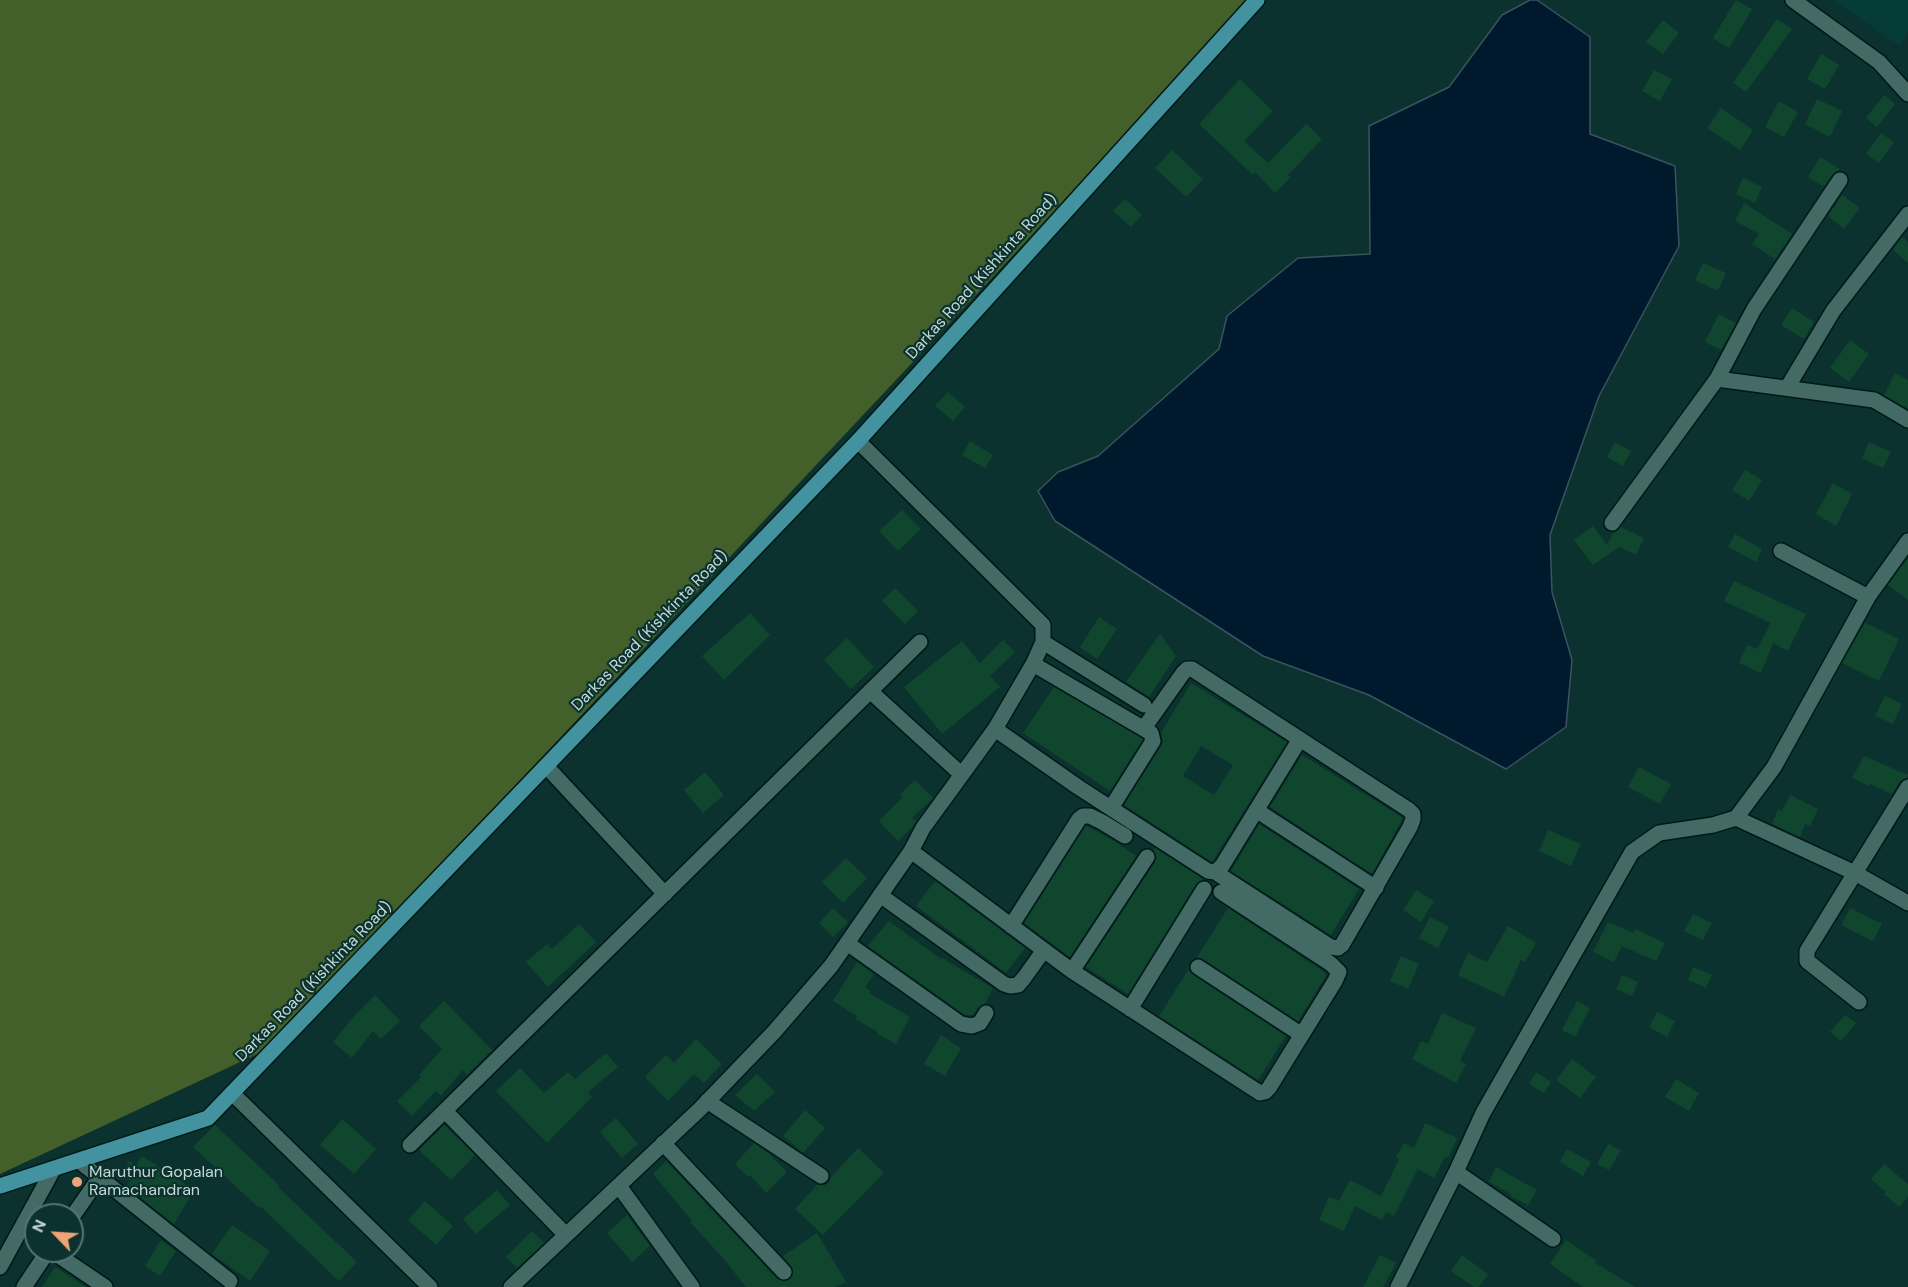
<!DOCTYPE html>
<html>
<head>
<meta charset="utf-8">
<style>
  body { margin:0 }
  #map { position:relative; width:1908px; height:1287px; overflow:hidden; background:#0b322f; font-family:"DM Sans",sans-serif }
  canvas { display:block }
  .north { position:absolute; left:24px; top:1203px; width:60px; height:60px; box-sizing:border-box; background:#0b322f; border:2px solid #557572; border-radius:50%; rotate:295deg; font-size:16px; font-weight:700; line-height:24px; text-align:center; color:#c5d9d6 }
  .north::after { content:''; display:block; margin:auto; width:21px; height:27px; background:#efa377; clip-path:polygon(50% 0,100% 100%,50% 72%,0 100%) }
</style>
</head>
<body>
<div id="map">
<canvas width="1908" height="1287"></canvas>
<div class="north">N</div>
</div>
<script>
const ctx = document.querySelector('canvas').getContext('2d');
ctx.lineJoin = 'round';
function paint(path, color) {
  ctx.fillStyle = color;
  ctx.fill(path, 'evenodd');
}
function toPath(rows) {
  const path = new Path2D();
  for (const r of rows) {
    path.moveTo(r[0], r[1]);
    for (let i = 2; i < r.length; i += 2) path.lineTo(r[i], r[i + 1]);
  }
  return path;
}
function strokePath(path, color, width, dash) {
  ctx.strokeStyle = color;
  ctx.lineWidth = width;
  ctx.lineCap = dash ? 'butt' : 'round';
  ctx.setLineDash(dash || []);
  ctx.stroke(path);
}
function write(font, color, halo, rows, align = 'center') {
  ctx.font = font + ' "DM Sans",sans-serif';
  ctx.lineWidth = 4.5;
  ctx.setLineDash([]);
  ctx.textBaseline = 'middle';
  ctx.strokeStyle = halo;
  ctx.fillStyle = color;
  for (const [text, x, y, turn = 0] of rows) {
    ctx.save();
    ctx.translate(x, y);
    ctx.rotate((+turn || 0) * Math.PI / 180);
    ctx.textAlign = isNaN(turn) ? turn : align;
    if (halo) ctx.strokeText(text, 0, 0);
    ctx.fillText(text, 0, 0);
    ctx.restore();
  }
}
paint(toPath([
  [1833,0,1908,0,1908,32,1900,46]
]), '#063c38');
paint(toPath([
  [0,0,1250,0,1017,251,268,1049,0,1174]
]), '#43602b');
const water = toPath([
  [1530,0,1537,0,1590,37,1590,134,1675,166,1679,246,1599,396,1550,535,1552,592,1572,660,1566,727,1506,769,1369,695,1263,656,1055,521,1038,491,1058,472,1098,456,1219,349,1227,316,1298,258,1370,254,1369,126,1449,87,1502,15,1530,0]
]);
paint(water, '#00192c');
strokePath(water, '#3b535f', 1.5);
paint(toPath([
  [1736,0,1752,9,1729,48,1713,38],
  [1777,19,1792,29,1746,92,1733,83],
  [1663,20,1679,33,1663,54,1646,42],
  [1821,54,1839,65,1825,89,1807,79],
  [1654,70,1672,79,1660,101,1642,91],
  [1240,79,1273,111,1244,141,1268,163,1306,124,1322,139,1288,175,1291,177,1275,193,1255,172,1253,175,1199,124],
  [1884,95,1895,104,1877,127,1866,118],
  [1817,99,1842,111,1830,137,1805,124],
  [1779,101,1798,112,1784,137,1765,127],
  [1721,108,1753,130,1740,150,1707,128],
  [1881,133,1894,142,1879,163,1866,154],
  [1172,150,1203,179,1186,197,1155,168],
  [1820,157,1840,169,1832,175,1824,187,1808,177],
  [1743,178,1762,187,1755,203,1736,194],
  [1842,195,1860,208,1844,229,1828,216],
  [1125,199,1142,215,1131,227,1113,211],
  [1744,203,1792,234,1775,259,1752,244,1759,234,1735,221],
  [1902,237,1908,242,1908,263,1893,250],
  [1703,263,1726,273,1718,291,1695,280],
  [1792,308,1814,322,1804,339,1781,325],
  [1719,314,1736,323,1721,350,1705,342],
  [1850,340,1869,354,1849,382,1830,368],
  [1895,373,1908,380,1908,409,1884,395],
  [948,392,965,407,953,421,935,406],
  [970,441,993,455,985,468,962,455],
  [1615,442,1631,451,1623,466,1607,457],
  [1869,442,1891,452,1883,468,1862,458],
  [1745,470,1762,480,1749,501,1732,490],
  [1833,483,1852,494,1836,526,1816,514],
  [902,510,921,529,898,551,879,531],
  [1593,526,1607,545,1613,533,1616,532,1621,527,1644,538,1636,555,1619,547,1593,565,1574,540],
  [1735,534,1762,549,1756,562,1728,547],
  [1908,558,1908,600,1888,585],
  [1734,581,1806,614,1788,651,1773,643,1761,673,1739,663,1747,645,1757,649,1771,623,1724,601],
  [895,588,918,611,905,624,882,601],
  [750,613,770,635,724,680,702,656],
  [1099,617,1117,629,1097,659,1080,647],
  [1865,623,1899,639,1879,681,1842,663],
  [1160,634,1176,656,1149,697,1126,682],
  [847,638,874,667,851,689,824,660],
  [1003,640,1015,652,990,676,1000,687,942,734,904,687,962,641,980,663],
  [1191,683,1287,742,1212,862,1124,805,1161,746,1163,742,1161,733],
  [1201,746,1233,765,1214,795,1183,776],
  [1054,687,1143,739,1110,791,1023,733],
  [1885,696,1902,704,1893,724,1875,716],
  [1302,755,1403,818,1372,874,1270,807],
  [1864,756,1908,775,1908,777,1900,781,1892,794,1870,784,1869,786,1852,778],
  [1639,767,1671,784,1660,804,1628,787],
  [705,772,724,795,703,813,684,790],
  [915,780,933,798,912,818,916,821,913,826,898,841,879,821,903,797,900,794],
  [1790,795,1818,809,1810,826,1805,824,1800,837,1772,824,1778,809,1782,811],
  [1259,824,1359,889,1331,935,1231,871],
  [1086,826,1111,839,1136,856,1070,957,1024,923],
  [1548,830,1581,844,1571,866,1539,851],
  [1155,848,1203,879,1196,884,1128,994,1086,967,1155,862,1157,857,1153,850],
  [846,858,867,878,843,903,822,882],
  [935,881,1025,948,1006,973,916,906],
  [1416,890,1434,901,1421,922,1403,910],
  [833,908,848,922,833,937,819,923],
  [1228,908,1327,974,1298,1021,1203,959,1197,957],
  [1850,908,1882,924,1873,941,1841,925],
  [1693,914,1712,923,1703,940,1684,931],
  [1430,917,1449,927,1438,948,1419,938],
  [889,921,941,959,942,958,993,988,985,1004,978,1008,973,1015,965,1015,868,946],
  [1608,922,1633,933,1636,929,1665,943,1656,961,1622,946,1614,962,1593,952],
  [579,924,596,942,548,987,526,962,547,944,552,949],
  [1508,926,1536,943,1525,962,1521,960,1504,997,1458,975,1468,953,1487,962],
  [1401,956,1419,964,1408,989,1390,981],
  [857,962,874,974,865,987,871,991,869,993,910,1017,896,1044,877,1034,878,1032,855,1019,857,1016,833,1001],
  [1693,967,1712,975,1706,988,1688,980],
  [1188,970,1193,975,1286,1036,1258,1080,1159,1016],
  [1622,975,1638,982,1632,996,1616,989],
  [375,995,400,1021,381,1039,373,1031,352,1058,333,1042,354,1016],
  [444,1001,492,1050,467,1075,463,1070,441,1095,436,1091,412,1116,397,1101,421,1077,419,1075,442,1049,419,1026],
  [1577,1001,1590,1008,1575,1037,1562,1030],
  [1657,1012,1675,1021,1667,1037,1649,1027],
  [1442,1013,1476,1028,1460,1061,1466,1064,1456,1083,1412,1059,1421,1041,1428,1044],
  [1845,1015,1856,1023,1841,1041,1830,1032],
  [941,1035,961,1048,945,1076,924,1064],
  [696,1039,722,1064,704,1083,694,1074,668,1101,645,1077,666,1055,674,1063],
  [606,1053,618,1067,588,1092,592,1097,547,1143,496,1091,520,1068,544,1093,568,1072,575,1079],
  [1572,1059,1596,1077,1580,1098,1556,1080],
  [1536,1072,1551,1082,1544,1093,1529,1084],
  [757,1074,775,1092,754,1111,735,1095],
  [1676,1079,1699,1093,1689,1111,1665,1097],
  [805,1110,825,1128,803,1153,783,1136],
  [616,1118,638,1144,622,1158,600,1132],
  [342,1119,376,1149,354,1174,320,1145],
  [1425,1123,1457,1138,1448,1158,1445,1157,1434,1178,1418,1169,1394,1216,1386,1212,1382,1220,1355,1206,1344,1231,1319,1220,1329,1197,1339,1201,1350,1180,1381,1196,1399,1159,1396,1157,1404,1143,1414,1148],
  [215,1125,279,1185,278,1187,357,1262,339,1281,260,1206,259,1208,193,1147],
  [444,1125,475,1155,451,1180,419,1150],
  [754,1143,767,1152,787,1172,766,1193,750,1175,748,1177,735,1164],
  [1608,1144,1621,1150,1609,1170,1597,1164],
  [858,1148,884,1173,823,1235,795,1209,817,1185,825,1185,829,1182,831,1177],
  [1567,1149,1591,1162,1583,1176,1560,1162],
  [142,1156,194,1190,174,1224,126,1186,130,1181,121,1175,129,1161,136,1165],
  [666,1161,777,1279,787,1281,793,1274,791,1266,783,1256,817,1233,846,1282,835,1287,746,1287,723,1258,690,1222,692,1221,653,1174],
  [1884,1164,1908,1184,1908,1197,1899,1207,1884,1194,1886,1192,1871,1179],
  [1496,1167,1537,1190,1528,1205,1510,1196,1511,1194,1489,1182],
  [497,1190,510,1205,476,1234,463,1219],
  [425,1201,453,1226,436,1245,408,1220],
  [627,1215,650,1246,632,1262,607,1233],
  [232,1225,270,1251,250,1281,212,1254],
  [532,1231,544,1243,517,1268,506,1257],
  [161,1240,176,1251,160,1276,145,1266],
  [1566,1240,1597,1261,1595,1263,1635,1287,1583,1287,1550,1264],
  [1380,1255,1396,1263,1383,1287,1363,1287],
  [1462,1255,1488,1274,1479,1287,1474,1287,1451,1271],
  [55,1267,86,1287,42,1287]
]), '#11462e');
const minor = toPath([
  [1793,0,1879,62,1908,94],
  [1717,379,1754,309,1840,180],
  [1787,388,1833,311,1908,214],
  [1612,523,1717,379,1874,400,1908,420],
  [1781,551,1868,597],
  [1043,642,1144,705],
  [1033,664,1151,733,1153,741,1111,808],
  [870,691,961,774],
  [1144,728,1183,673,1187,669,1192,669,1409,810,1413,814,1413,819,1410,827,1342,945,1338,948,1331,947,1215,872],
  [995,729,1078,787,1208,871,1215,872,1222,866,1300,739],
  [546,766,665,894],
  [1256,810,1376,888],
  [1736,818,1855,873,1908,903],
  [911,851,1072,971,1260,1093,1265,1092,1269,1088,1335,981,1339,972,1331,964,1221,892],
  [880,895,1004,984,1010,986,1018,985,1024,978,1044,950],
  [1011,926,1079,819,1083,816,1090,816,1102,822,1125,836],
  [847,943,961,1024,972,1026,980,1023,986,1013],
  [1198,967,1302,1035],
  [1072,971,1147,857],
  [1859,1002,1807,961,1807,951,1908,787],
  [1130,1009,1204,889],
  [232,1093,430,1287],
  [707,1101,821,1176],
  [445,1111,566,1235],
  [663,1143,784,1272],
  [410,1145,920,642],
  [79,1161,230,1281],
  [1456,1172,1553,1239],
  [619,1186,692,1287],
  [72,1217,100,1177],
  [52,1251,105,1287],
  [0,1267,53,1170],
  [24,1287,48,1251],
  [511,1287,700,1109,774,1032,831,966,911,851,923,828,995,729,1033,664,1043,642,1043,625,858,441],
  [1398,1287,1456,1172,1483,1113,1632,852,1659,833,1713,825,1736,818,1774,767,1868,597,1908,541]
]);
const major = toPath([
  [0,1186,208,1118,858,441,1257,0]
]);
strokePath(minor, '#001916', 18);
strokePath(major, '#001916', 18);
strokePath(minor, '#446a65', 15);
strokePath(major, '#42939f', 15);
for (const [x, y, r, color] of [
  [77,1182,6,"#efa377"]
]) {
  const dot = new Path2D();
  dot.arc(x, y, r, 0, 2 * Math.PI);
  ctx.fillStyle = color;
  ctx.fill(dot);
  strokePath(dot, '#0b322f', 2);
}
write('16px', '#c5d9d6', '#0b322f', [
  ["Darkas Road (Kishkinta Road)",982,277,-48],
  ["Darkas Road (Kishkinta Road)",650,631,-46],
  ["Darkas Road (Kishkinta Road)",314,982,-46]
]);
write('16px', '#c5d9d6', '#0b322f', [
  ["Maruthur Gopalan",89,1173],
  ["Ramachandran",89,1191]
], 'left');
</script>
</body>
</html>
